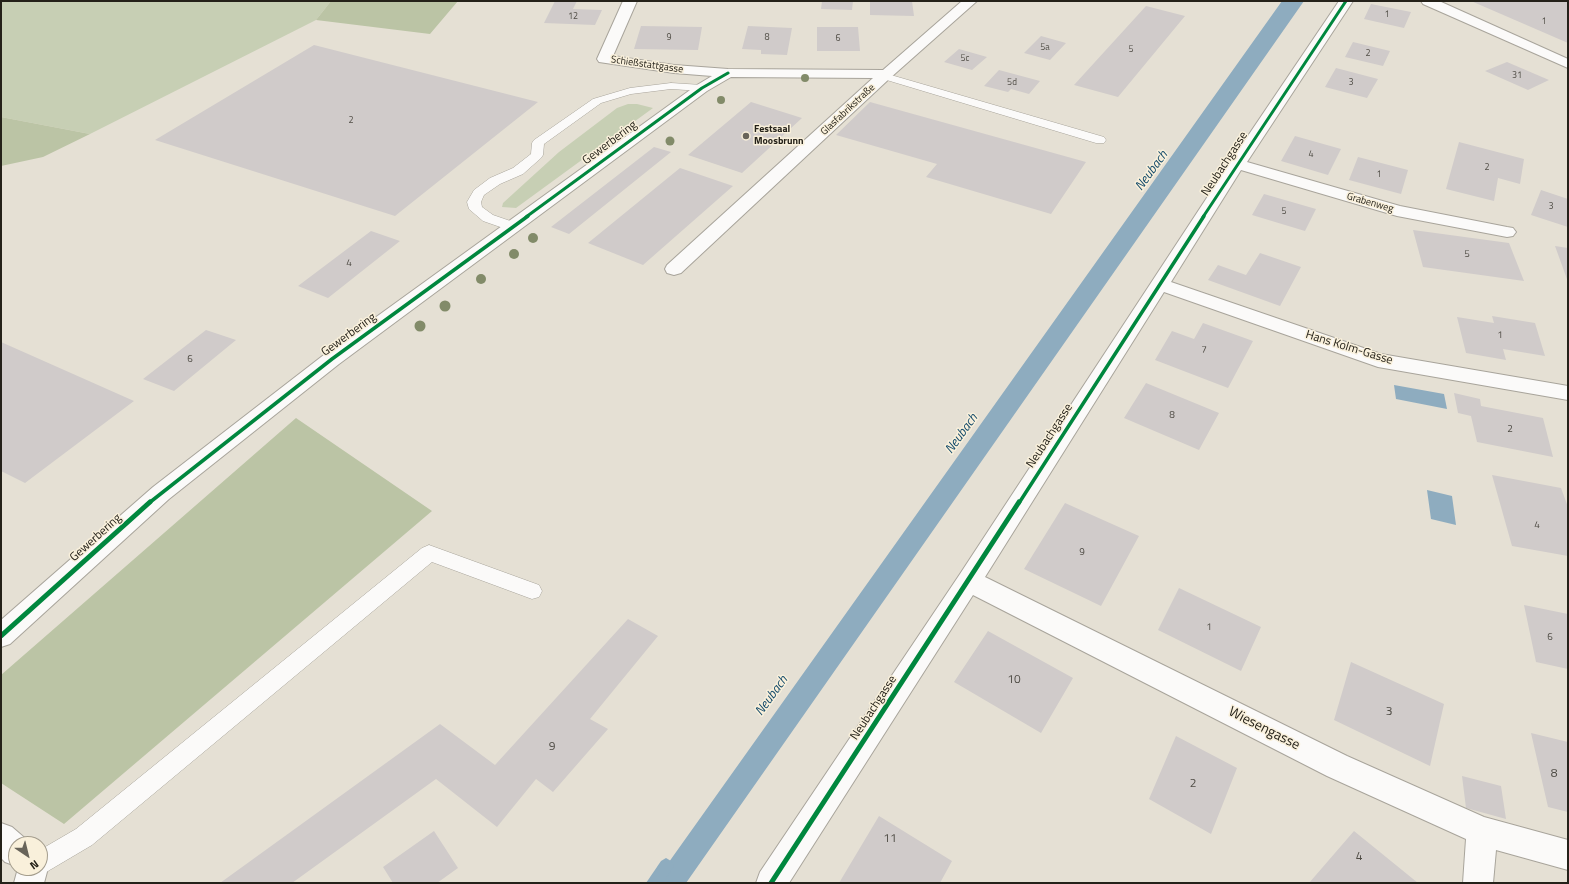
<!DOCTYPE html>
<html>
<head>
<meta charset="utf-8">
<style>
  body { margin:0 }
  #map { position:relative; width:1569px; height:884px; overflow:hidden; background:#e5e0d4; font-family:"Titillium Web",sans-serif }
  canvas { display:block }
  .frame { position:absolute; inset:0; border:2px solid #242119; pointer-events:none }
  .north { position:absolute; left:8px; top:836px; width:40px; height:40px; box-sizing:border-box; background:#f9f0db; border:1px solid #a49d8d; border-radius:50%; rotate:145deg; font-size:11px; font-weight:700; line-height:16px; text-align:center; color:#242119 }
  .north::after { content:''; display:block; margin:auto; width:14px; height:18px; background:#68645a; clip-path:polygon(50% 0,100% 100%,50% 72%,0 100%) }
</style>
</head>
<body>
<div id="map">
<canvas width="1569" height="884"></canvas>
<div class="frame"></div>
<div class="north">N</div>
</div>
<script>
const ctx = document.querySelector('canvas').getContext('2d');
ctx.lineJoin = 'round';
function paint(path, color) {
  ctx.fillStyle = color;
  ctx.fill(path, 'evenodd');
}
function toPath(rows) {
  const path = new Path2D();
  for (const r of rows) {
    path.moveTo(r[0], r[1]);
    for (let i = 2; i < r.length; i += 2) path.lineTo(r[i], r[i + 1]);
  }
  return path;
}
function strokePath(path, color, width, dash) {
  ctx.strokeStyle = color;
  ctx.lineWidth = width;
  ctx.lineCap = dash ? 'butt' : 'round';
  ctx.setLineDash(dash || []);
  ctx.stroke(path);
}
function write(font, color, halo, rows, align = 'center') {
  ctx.font = font + ' "Titillium Web",sans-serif';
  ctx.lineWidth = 3;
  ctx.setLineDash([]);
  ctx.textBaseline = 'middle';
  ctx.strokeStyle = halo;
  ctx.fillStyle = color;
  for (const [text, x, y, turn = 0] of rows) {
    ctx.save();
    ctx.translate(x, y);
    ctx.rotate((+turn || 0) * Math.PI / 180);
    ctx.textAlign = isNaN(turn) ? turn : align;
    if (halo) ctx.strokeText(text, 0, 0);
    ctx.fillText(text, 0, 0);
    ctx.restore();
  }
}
paint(toPath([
  [1,1,331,1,316,20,90,134,1,117],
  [628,104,637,104,653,108,516,208,502,207,503,203,559,152,617,108]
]), '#c7cfb4');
paint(toPath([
  [331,1,458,1,430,34,316,20],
  [1,117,90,134,43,157,1,166],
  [296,418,432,511,64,824,1,783,1,675]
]), '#bbc4a5');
paint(toPath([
  [1282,1,1304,1,686,883,654,883],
  [1394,385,1444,394,1447,409,1396,399],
  [1427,490,1452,496,1456,525,1431,519]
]), '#8eacbf');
paint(toPath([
  [666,858,671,861,674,866,663,883,646,883,661,861,666,858]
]), '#8eacbf');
paint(toPath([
  [555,1,577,1,573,9,602,10,595,25,544,23],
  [822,1,853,1,852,10,821,9],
  [870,1,912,1,914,16,870,15],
  [1471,1,1568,1,1568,43],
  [1371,4,1411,12,1404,28,1364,19],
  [1146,6,1185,16,1118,97,1074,85],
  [641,26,702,27,698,50,634,49],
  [748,26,792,28,787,55,761,54,761,50,742,49],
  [817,27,858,27,860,51,817,51],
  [1041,36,1066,43,1050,60,1024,53],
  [1353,42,1390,51,1383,66,1345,57],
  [314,45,538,102,395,216,155,140],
  [959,49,987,57,972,70,944,62],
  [1507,62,1549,80,1528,90,1485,71],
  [1336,68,1378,79,1367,98,1325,87],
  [999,70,1040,81,1029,94,1011,89,1008,92,984,86],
  [751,102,802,118,742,173,688,155],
  [870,102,1086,162,1051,214,926,177,937,164,836,135],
  [1295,136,1341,149,1328,175,1281,161],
  [1459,142,1524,159,1520,184,1498,178,1494,201,1446,189],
  [654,147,671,152,569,234,551,227],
  [1358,157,1408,170,1401,194,1349,180],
  [680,168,733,186,643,265,588,243],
  [1541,190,1568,199,1568,227,1531,215],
  [1264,194,1316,209,1305,231,1252,215],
  [1413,230,1509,243,1524,281,1423,267],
  [371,231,400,241,328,298,298,286],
  [1555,246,1568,248,1568,282],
  [1260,253,1301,267,1280,306,1208,280,1218,265,1246,275],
  [1492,316,1535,323,1545,356,1503,349,1506,360,1466,353,1457,317,1494,323],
  [1203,323,1253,341,1228,388,1155,360,1172,331,1194,339],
  [206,330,236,340,174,391,143,379],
  [1,342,134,401,25,483,1,471],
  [1146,383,1219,413,1199,450,1124,418],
  [1454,393,1480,399,1481,406,1543,418,1553,457,1477,442,1471,416,1458,413],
  [1492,475,1561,488,1568,507,1568,556,1512,546],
  [1065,503,1139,536,1101,606,1024,569],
  [1179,588,1261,627,1241,671,1158,630],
  [1524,605,1568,614,1568,669,1536,662],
  [628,619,658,636,590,719,608,729,553,792,536,779,497,827,436,779,292,883,220,883,440,724,495,765],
  [988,631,1073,678,1041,733,954,682],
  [1351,662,1444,704,1430,766,1334,720],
  [1531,733,1568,742,1568,812,1548,807],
  [1176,736,1237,768,1211,834,1149,799],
  [1462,776,1501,786,1506,819,1466,808],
  [879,816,952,861,940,883,839,883],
  [434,831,458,868,437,883,393,883,383,867],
  [1354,831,1418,883,1309,883]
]), '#d0cbca');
const service = toPath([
  [884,73,1104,137,1106,140,1104,143,1096,143,880,78,878,76,880,74,884,73],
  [671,83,702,85,706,86,708,88,706,90,702,91,671,89,631,94,601,103,544,144,543,155,541,158,523,174,500,184,484,195,481,202,482,207,493,215,519,224,521,227,519,230,514,231,509,230,483,221,469,209,467,202,474,190,490,178,513,168,531,154,532,143,534,140,593,99,630,88,671,83],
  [429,545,539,585,542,591,539,597,532,599,432,562,92,845,48,871,40,875,32,871,30,868,40,868,40,850,76,829,422,548,429,545]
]);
const minor = toPath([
  [623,1,637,1,613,56,674,65,728,69,883,70,962,1,977,1,889,79,681,273,674,275,667,273,665,269,667,265,873,78,731,77,707,91,339,364,169,499,10,644,1,647,1,620,153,487,325,354,697,85,712,76,674,73,599,62,597,59,623,1],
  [1339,1,1353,1,1247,162,1400,206,1507,227,1513,228,1516,232,1513,236,1507,237,1397,216,1241,170,1171,282,1381,354,1568,386,1568,400,1378,367,1164,292,985,577,1347,756,1484,817,1568,840,1568,870,1496,850,1493,883,1463,883,1466,839,1327,776,973,595,789,883,756,883,760,872,960,574,1229,164,1339,1],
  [1,823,12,827,27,840,28,844,16,844,16,866,5,862,1,858,1,823],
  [40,856,44,857,48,868,44,883,14,883,18,868,40,868,40,856]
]);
const secondary = toPath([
  [1421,1,1439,1,1568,59,1568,68,1423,4,1421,1]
]);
strokePath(service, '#a8a49b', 1);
strokePath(minor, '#a8a49b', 2);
strokePath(secondary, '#a8a49b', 2);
paint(service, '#fbfaf9');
paint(minor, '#fbfaf9');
paint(secondary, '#fbfaf9');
strokePath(toPath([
  [526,217,702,88,728,73],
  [1203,217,1346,1]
]), '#00873e', 3);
strokePath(toPath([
  [149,503,332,359,528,216],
  [1019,503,1204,216]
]), '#00873e', 3.5);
strokePath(toPath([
  [1,636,150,502],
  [771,883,1019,502]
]), '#00873e', 5);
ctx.fillStyle = '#828b69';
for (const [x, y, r] of [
  [805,78,4],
  [721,100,4],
  [670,141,4.5],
  [533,238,5],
  [514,254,5],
  [481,279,5],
  [445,306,5.5],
  [420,326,5.5]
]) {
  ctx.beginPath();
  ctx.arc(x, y, r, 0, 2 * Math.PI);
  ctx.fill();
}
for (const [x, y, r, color] of [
  [746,136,4,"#68645a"]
]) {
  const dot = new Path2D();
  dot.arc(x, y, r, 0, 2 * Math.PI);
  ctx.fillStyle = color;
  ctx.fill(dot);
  strokePath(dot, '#f9f0db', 1.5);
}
write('9px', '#4f4c45', null, [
  ["1",1387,15],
  ["12",573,17],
  ["1",1544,22],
  ["9",669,38],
  ["8",767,38],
  ["6",838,39],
  ["5a",1045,48],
  ["5",1131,50],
  ["2",1368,54],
  ["5c",965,59],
  ["31",1517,76],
  ["5d",1012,83],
  ["3",1351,83],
  ["2",351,121],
  ["4",1311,155],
  ["2",1487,168],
  ["1",1379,175],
  ["3",1551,207],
  ["5",1284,212]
]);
write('10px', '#242119', '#f9f0db', [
  ["Schießstattgasse",647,65,8],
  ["Glasfabrikstraße",848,110,-43],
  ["Grabenweg",1370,203,16]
]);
write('bold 10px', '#242119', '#f9f0db', [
  ["Festsaal",754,130],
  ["Moosbrunn",754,142]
], 'left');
write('10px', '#4f4c45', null, [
  ["5",1467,255],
  ["4",349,264],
  ["1",1500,336],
  ["7",1204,351],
  ["6",190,360],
  ["8",1172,416],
  ["2",1510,430],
  ["4",1537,526],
  ["9",1082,553],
  ["1",1209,628],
  ["6",1550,638]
]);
write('12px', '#242119', '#f9f0db', [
  ["Gewerbering",610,143,-37],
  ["Neubachgasse",1225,164,-57],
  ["Gewerbering",349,335,-36],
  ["Hans Kolm-Gasse",1349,348,17],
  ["Neubachgasse",1050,436,-57],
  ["Gewerbering",96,538,-42],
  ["Neubachgasse",874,708,-57]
]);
write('12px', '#4f4c45', null, [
  ["10",1014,680],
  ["3",1389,712],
  ["9",552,747],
  ["8",1554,774],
  ["2",1193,784],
  ["11",890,839],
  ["4",1359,857]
]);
write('italic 13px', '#104869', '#f9f0db', [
  ["Neubach",1152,171,-54],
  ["Neubach",962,434,-54],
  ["Neubach",772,696,-54]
]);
write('14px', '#242119', '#f9f0db', [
  ["Wiesengasse",1264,729,27]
]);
</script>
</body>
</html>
